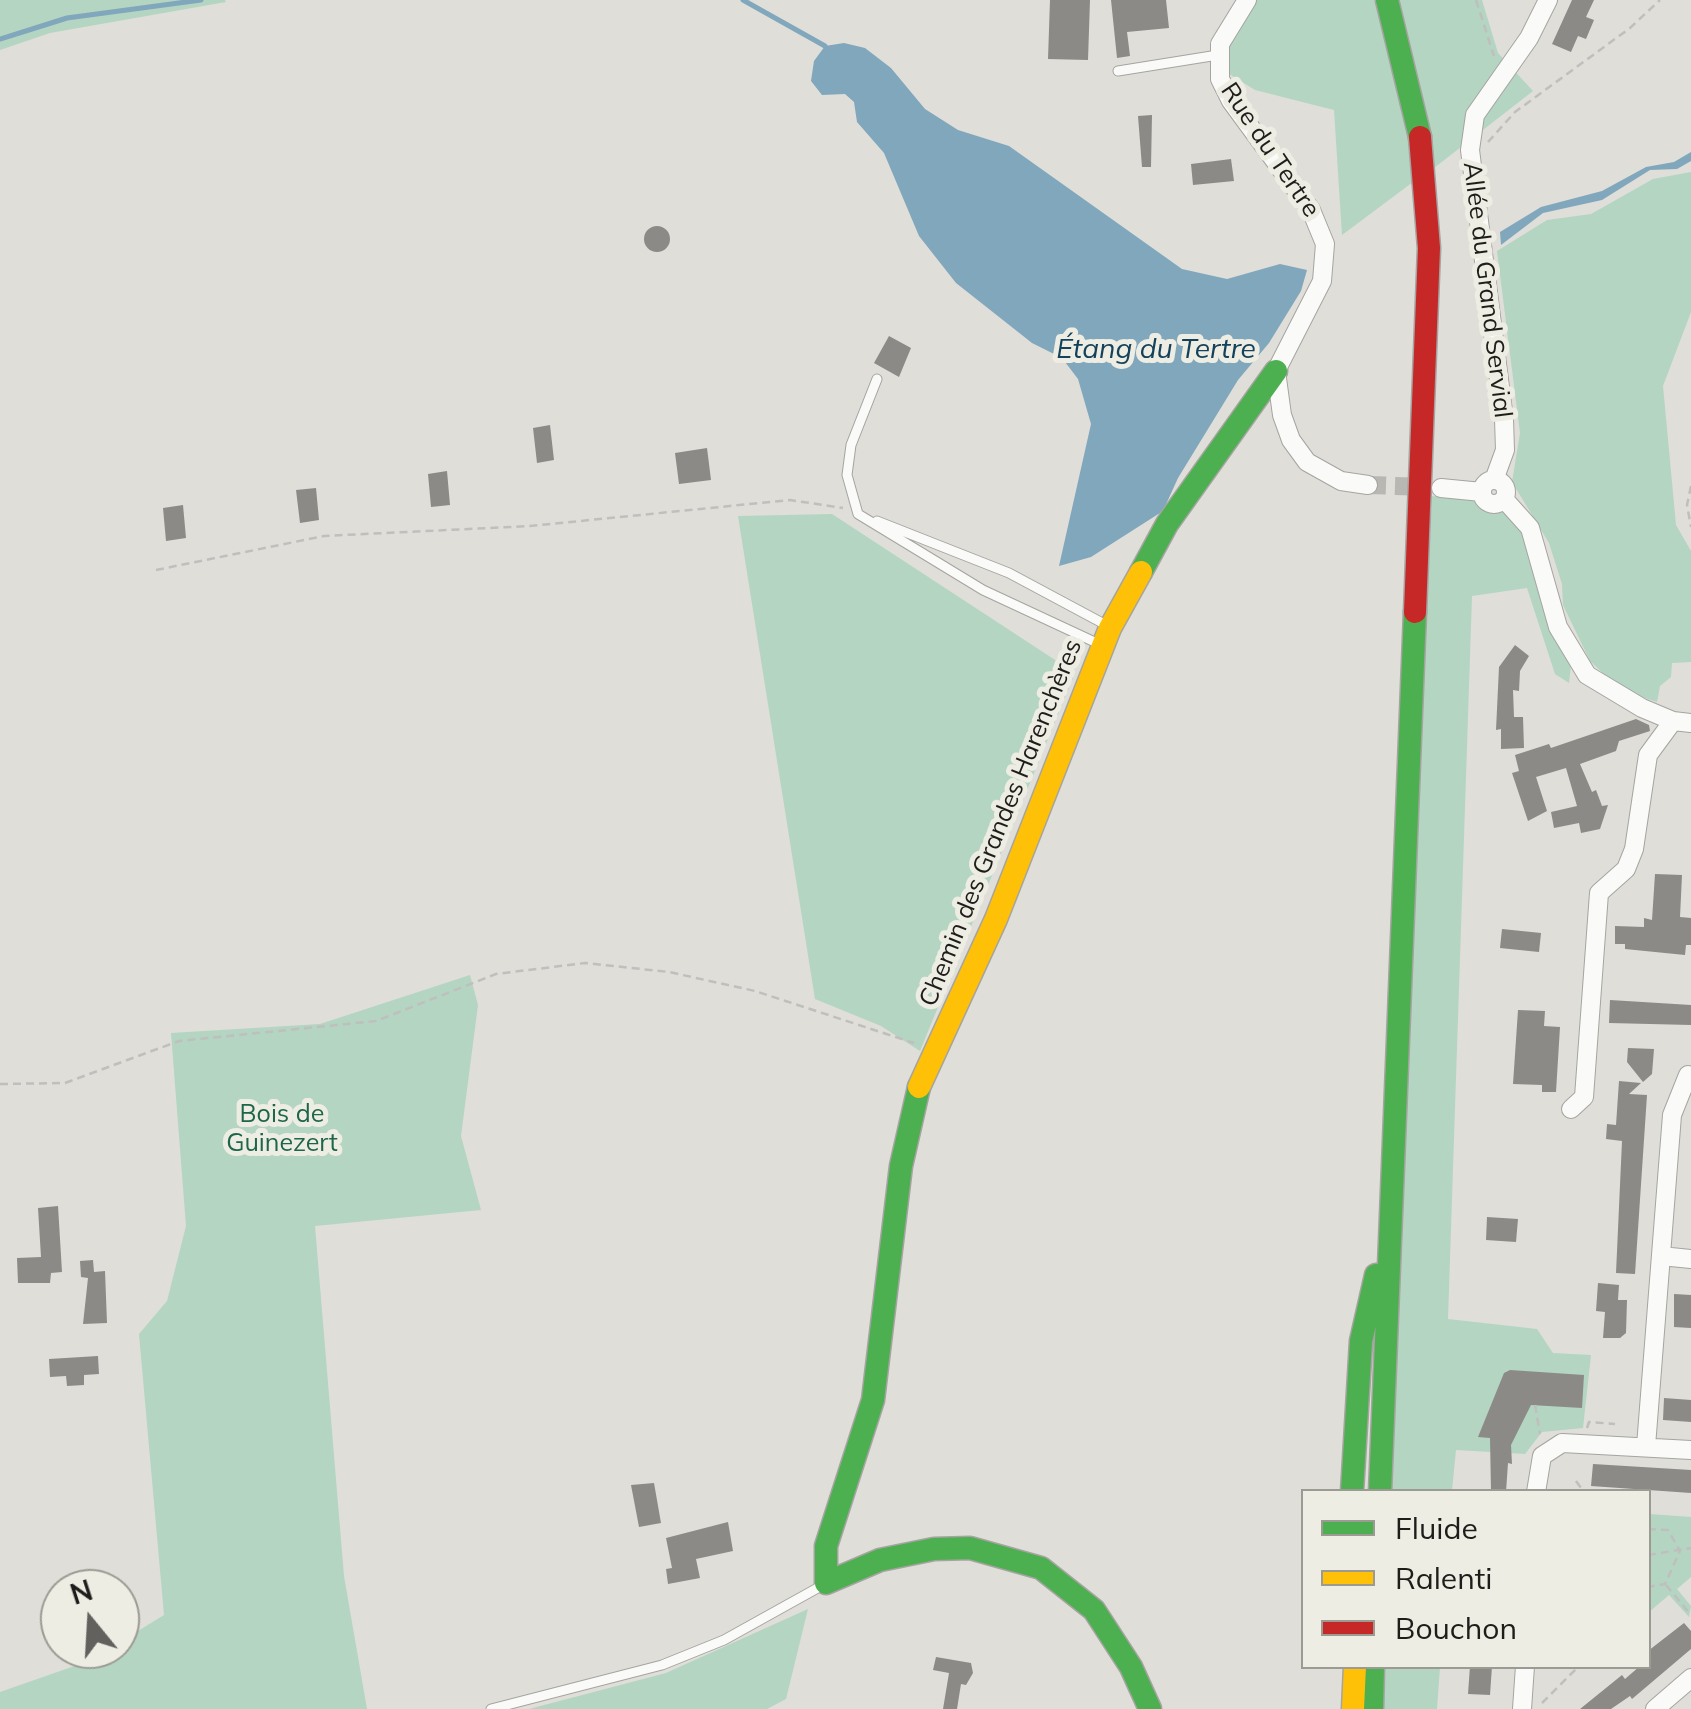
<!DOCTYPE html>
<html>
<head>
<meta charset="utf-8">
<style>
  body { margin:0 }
  #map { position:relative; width:1691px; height:1709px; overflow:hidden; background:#dfded9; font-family:Mulish,sans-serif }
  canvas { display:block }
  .legend { position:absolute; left:1301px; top:1489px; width:350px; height:180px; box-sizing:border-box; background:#eeede4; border:2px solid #9b9a93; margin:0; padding:12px 18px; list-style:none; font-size:30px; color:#1e1d1a }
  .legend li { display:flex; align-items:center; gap:20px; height:50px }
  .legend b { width:50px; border:2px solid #9b9a93 }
  .north { position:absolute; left:40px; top:1569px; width:100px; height:100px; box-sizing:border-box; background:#eeede4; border:2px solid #9b9a93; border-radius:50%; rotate:342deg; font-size:28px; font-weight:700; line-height:40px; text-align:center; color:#1e1d1a }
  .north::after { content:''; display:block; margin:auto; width:35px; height:45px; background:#62615d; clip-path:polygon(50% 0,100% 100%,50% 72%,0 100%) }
</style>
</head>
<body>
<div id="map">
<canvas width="1691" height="1709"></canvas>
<ul class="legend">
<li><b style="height:12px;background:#4caf50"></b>Fluide</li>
<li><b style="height:12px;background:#ffc107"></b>Ralenti</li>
<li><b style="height:12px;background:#c62828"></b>Bouchon</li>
</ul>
<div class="north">N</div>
</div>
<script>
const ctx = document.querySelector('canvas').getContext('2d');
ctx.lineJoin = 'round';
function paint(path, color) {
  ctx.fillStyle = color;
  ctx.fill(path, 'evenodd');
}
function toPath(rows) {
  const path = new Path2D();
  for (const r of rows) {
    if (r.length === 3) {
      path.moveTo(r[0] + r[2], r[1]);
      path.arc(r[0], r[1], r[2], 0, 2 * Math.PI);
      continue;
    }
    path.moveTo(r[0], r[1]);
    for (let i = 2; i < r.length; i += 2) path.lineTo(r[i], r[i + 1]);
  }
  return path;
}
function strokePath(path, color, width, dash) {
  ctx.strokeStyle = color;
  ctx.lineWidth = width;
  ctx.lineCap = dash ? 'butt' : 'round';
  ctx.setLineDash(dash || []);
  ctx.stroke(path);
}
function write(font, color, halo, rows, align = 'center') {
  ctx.font = font + ' Mulish,sans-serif';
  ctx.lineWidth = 10;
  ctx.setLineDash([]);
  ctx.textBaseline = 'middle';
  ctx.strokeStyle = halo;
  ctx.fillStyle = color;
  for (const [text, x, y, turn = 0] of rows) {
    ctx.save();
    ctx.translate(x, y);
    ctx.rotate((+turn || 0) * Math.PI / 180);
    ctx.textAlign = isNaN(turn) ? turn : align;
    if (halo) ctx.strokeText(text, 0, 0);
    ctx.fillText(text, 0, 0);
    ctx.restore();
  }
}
paint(toPath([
  [0,0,225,0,226,2,50,33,0,50],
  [1255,0,1377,0,1395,60,1417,179,1342,235,1334,110,1255,90,1226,72,1225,51],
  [1397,0,1482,0,1498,53,1533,91,1434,168],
  [1691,172,1691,312,1663,386,1676,525,1691,551,1691,662,1672,663,1671,677,1660,686,1657,702,1621,690,1590,661,1563,605,1562,584,1549,543,1512,482,1520,433,1497,251,1547,220,1591,214,1653,179],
  [1455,494,1510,514,1527,534,1571,665,1569,683,1555,674,1527,588,1472,596,1448,1319,1537,1329,1553,1353,1591,1355,1583,1428,1542,1432,1525,1454,1456,1450,1452,1491,1386,1492,1432,496,1454,498],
  [832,514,1075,673,920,1051,881,1026,815,999,738,516],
  [470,975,478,1005,461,1136,481,1210,315,1226,344,1576,367,1709,0,1709,0,1692,86,1662,107,1649,120,1649,120,1642,164,1615,139,1334,167,1301,186,1226,171,1033,320,1024],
  [1649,1514,1691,1517,1691,1577,1677,1589,1691,1606,1689,1617,1669,1595,1649,1612],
  [808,1609,786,1699,767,1709,529,1709,666,1673],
  [1378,1667,1440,1667,1437,1709,1376,1709]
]), '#b4d5c2');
paint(toPath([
  [844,43,865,48,891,68,925,109,958,130,1009,146,1182,269,1227,279,1280,264,1307,270,1301,291,1269,343,1238,380,1178,478,1163,511,1091,557,1059,566,1091,424,1078,379,1062,358,1032,343,956,283,919,236,884,153,857,122,854,102,845,94,822,95,811,81,814,61,825,46],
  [1691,152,1691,161,1677,169,1650,170,1602,200,1543,213,1501,245,1500,232,1541,207,1602,191,1646,167,1674,162]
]), '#80a7bc');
strokePath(toPath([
  [743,0,825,46],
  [0,39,67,18,201,0]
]), '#80a7bc', 5);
paint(toPath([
  [1050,0,1090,0,1088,60,1048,59],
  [1111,0,1166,0,1169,28,1127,32,1130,56,1117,58],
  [1572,0,1594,0,1586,17,1594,20,1586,39,1578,36,1571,52,1552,44],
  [1152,115,1151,167,1142,167,1138,116],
  [1231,159,1234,181,1193,185,1191,164],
  [657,239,13],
  [889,336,911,348,899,377,874,363],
  [550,425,554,460,537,463,533,428],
  [707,448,711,480,679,484,675,453],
  [447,471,450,505,431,507,428,474],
  [316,488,319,520,300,523,296,490],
  [183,505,186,538,166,541,163,508],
  [1515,645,1529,656,1520,671,1519,691,1513,690,1514,717,1523,717,1524,748,1501,749,1501,729,1496,730,1499,667],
  [1636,719,1649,725,1650,731,1619,741,1616,751,1580,764,1592,792,1596,790,1602,806,1608,805,1600,829,1581,833,1579,823,1554,828,1551,812,1577,806,1566,768,1536,777,1547,811,1528,821,1512,773,1519,771,1515,755,1549,744,1551,748],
  [1655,874,1682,875,1680,917,1691,918,1691,945,1686,945,1685,955,1625,949,1625,944,1615,944,1615,926,1644,927,1644,918,1652,920],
  [1502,929,1541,933,1539,952,1500,948],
  [1610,1000,1691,1005,1691,1025,1609,1023],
  [1518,1010,1545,1011,1544,1026,1560,1027,1556,1092,1542,1092,1542,1085,1513,1084],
  [1628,1048,1654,1049,1652,1074,1643,1082,1627,1062],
  [1619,1081,1641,1083,1629,1094,1647,1095,1635,1274,1616,1273,1622,1141,1606,1139,1607,1124,1616,1125],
  [58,1206,62,1272,51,1273,50,1283,18,1283,17,1258,41,1257,38,1208],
  [1487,1217,1518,1219,1516,1242,1486,1240],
  [93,1260,94,1272,105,1271,107,1323,83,1324,88,1278,81,1277,80,1261],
  [1598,1283,1619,1285,1618,1300,1627,1300,1626,1333,1620,1338,1603,1338,1605,1312,1596,1311],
  [1674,1294,1691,1295,1691,1328,1674,1327],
  [98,1356,99,1374,84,1375,84,1385,67,1386,66,1376,50,1377,49,1359],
  [1510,1370,1584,1375,1582,1408,1531,1405,1511,1445,1512,1464,1508,1463,1506,1492,1491,1492,1490,1438,1478,1437,1504,1373],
  [1664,1398,1691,1400,1691,1422,1663,1420],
  [1593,1464,1691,1470,1691,1493,1591,1486],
  [654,1483,661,1523,639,1527,631,1485],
  [728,1522,733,1551,696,1559,700,1578,668,1584,666,1569,672,1568,666,1538],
  [1684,1623,1691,1631,1691,1649,1632,1699,1630,1696,1611,1709,1580,1709,1622,1675,1625,1679,1640,1666,1648,1666,1648,1651],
  [936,1657,971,1663,973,1673,966,1685,961,1684,957,1709,943,1709,949,1673,933,1670],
  [1470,1666,1492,1666,1490,1695,1468,1694]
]), '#8b8a87');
strokePath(toPath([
  [1368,485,1428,487]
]), '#b8b7b3', 18, [18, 9]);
const lane = toPath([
  [1118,71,1218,55],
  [877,379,851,445,847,475,858,514,983,590,1099,644],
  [877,521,1009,573,1108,626],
  [491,1709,662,1665,724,1640,823,1585]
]);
const street = toPath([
  [1247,0,1220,44,1220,79,1231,101,1311,210,1325,244,1322,281,1276,371,1282,415,1291,440,1307,462,1341,481,1368,485],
  [1494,492,12],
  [1494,480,1505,450,1504,419,1470,150,1475,115,1529,38,1548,0],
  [1441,488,1482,492],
  [1504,499,1530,528,1558,627,1587,675,1642,708,1673,721,1691,723],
  [1571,1109,1584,1097,1599,893,1626,869,1634,849,1648,755,1673,721],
  [1661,1256,1691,1259],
  [1646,1446,1672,1115,1688,1075],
  [1536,1492,1542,1456,1562,1443,1691,1450],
  [1522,1709,1525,1666],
  [1655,1709,1691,1678]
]);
const fast = toPath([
  [1387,0,1420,137],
  [1141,572,1167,524,1276,371],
  [919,1087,901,1166,873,1400,826,1546,826,1583,880,1560,934,1549,970,1548,1041,1568,1094,1610,1131,1667,1150,1709],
  [1352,1492,1361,1341,1376,1275],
  [1380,1492,1415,612],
  [1372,1709,1373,1666]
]);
const slow = toPath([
  [919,1087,996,919,1110,628,1141,572],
  [1353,1709,1355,1666]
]);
const jam = toPath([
  [1415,612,1429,248,1420,137]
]);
strokePath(lane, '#a5a4a0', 11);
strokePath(street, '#a5a4a0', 20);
strokePath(fast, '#a5a4a0', 25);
strokePath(slow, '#a5a4a0', 25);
strokePath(jam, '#a5a4a0', 25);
strokePath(toPath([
  [1476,0,1494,56],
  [1488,142,1515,112,1630,28,1660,0],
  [1691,486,1687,505,1691,527],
  [156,570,324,536,530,526,790,500,843,508],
  [0,1084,65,1083,179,1041,376,1021,496,974,585,963,669,972,755,991,914,1043],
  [1535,1405,1540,1434],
  [1587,1428,1589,1422,1615,1424],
  [1576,1481,1584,1492],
  [1648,1529,1668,1530,1680,1551,1665,1584,1648,1587],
  [1648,1555,1691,1548],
  [1666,1585,1691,1615],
  [1542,1703,1579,1666]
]), '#bfbfbd', 2.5, [8, 5]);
strokePath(lane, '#fafaf9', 9);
strokePath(street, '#fafaf9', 18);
strokePath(fast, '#4caf50', 22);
strokePath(slow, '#ffc107', 22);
strokePath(jam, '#c62828', 22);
write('25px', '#1e1d1a', '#eeede4', [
  ["Rue du Tertre",1270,150,56],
  ["Allée du Grand Servial",1487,290,83],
  ["Chemin des Grandes Harenchères",1001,823,-68]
]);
write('25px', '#1e6649', '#eeede4', [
  ["Bois de",282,1114],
  ["Guinezert",282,1143]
]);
write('italic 28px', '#15425b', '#eeede4', [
  ["Étang du Tertre",1156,350]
]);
</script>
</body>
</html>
